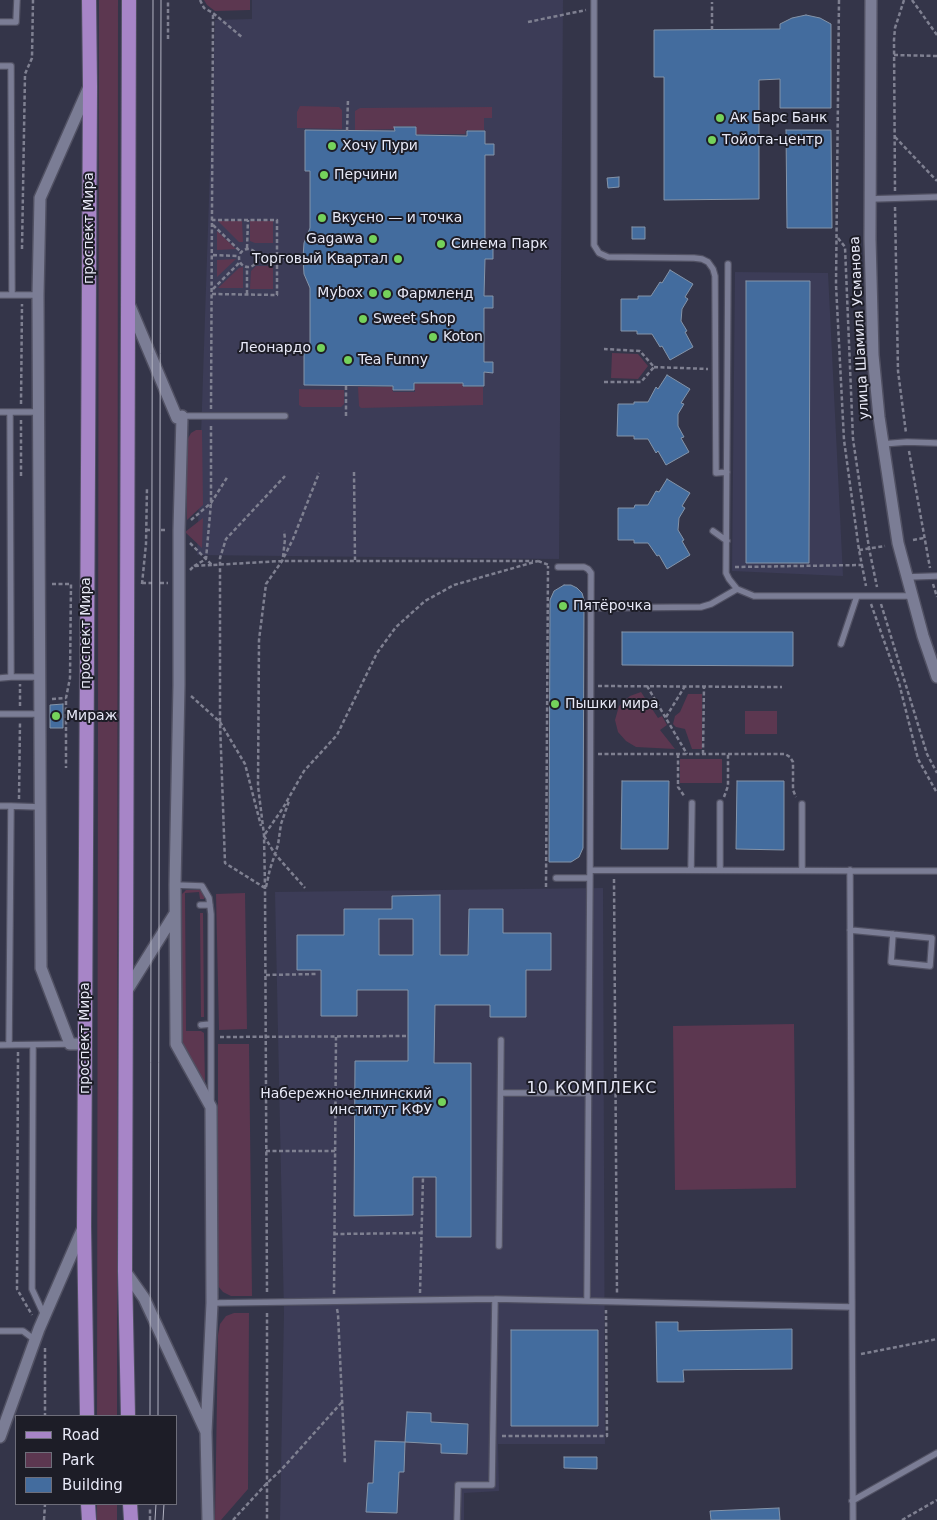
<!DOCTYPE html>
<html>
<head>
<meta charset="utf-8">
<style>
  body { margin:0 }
  #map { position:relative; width:937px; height:1520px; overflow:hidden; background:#343549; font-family:"DejaVu Sans",sans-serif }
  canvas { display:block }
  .legend { position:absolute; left:15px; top:1415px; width:162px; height:90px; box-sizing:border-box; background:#1d1d27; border:1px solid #6e6e7a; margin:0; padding:6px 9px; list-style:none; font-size:15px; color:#e7e8f6 }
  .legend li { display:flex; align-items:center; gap:10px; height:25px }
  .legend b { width:25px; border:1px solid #6e6e7a }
</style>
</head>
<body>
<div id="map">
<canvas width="937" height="1520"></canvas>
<ul class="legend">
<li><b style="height:6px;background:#a785c7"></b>Road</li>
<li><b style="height:14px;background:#5c3750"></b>Park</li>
<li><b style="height:14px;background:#436c9e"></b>Building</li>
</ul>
</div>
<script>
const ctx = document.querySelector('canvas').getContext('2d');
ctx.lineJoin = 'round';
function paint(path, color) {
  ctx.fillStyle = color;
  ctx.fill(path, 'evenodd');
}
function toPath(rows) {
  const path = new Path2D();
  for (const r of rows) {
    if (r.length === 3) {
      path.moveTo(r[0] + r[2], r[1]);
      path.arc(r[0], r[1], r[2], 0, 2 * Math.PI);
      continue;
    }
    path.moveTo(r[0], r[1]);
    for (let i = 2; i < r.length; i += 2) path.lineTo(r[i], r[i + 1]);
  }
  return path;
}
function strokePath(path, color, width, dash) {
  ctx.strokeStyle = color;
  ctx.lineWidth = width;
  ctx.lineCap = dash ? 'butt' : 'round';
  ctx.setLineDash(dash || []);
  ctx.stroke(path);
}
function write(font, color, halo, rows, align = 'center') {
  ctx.font = font + ' "DejaVu Sans",sans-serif';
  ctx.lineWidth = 4;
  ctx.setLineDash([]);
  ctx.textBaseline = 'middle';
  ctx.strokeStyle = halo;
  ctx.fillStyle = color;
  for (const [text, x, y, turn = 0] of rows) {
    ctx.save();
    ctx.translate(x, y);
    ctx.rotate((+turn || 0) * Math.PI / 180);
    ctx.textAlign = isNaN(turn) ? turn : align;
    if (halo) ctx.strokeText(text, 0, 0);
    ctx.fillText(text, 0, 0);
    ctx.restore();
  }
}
paint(toPath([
  [252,0,563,0,559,559,197,555,215,20,252,19],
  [735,272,828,273,843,576,732,571],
  [603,888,605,1444,498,1444,499,1491,464,1493,464,1520,280,1520,284,1313,275,892]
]), '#3c3c57');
paint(toPath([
  [99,0,118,0,117,1416,97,1416],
  [204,0,250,0,250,10,215,11,207,5],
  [300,106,339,107,342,110,342,129,297,128,297,112],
  [492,107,492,118,484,118,484,130,466,130,465,134,416,134,416,126,395,126,394,129,355,130,355,111,360,108],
  [218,221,242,221,243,242,239,242],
  [250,221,273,221,273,243,255,243,250,241],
  [217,231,236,249,217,250],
  [236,259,217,277,217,260],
  [256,266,273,266,273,289,250,289,251,271],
  [243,267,243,288,218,288,239,268],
  [612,353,638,354,648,366,638,379,611,378],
  [415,384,462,384,463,387,483,387,483,405,361,408,359,406,358,387,392,387,393,392,415,392],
  [299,389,344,390,344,404,341,407,302,407,299,405],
  [196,430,202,430,203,505,187,520,186,442,191,433],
  [203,518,202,548,185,532],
  [641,692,658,718,662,716,667,725,660,730,675,749,636,747,626,741,618,732,615,720,619,706,630,696],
  [688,694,702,694,702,749,692,749,685,729,676,727,673,724,675,716,680,712],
  [745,711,777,711,777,734,745,734],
  [680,759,722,759,722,783,680,783],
  [186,890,200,890,204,893,204,899,200,899,199,892,185,893,186,1031,201,1031,204,1033,205,1084,185,1050,181,1039,180,896],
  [245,893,247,1029,219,1030,216,894],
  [200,913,203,913,204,1017,201,1017],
  [794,1024,796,1188,675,1190,673,1026],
  [218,1044,249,1044,252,1296,231,1296,223,1292,218,1286],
  [234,1313,249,1313,248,1489,221,1520,215,1520,218,1335,220,1324,226,1316],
  [97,1504,117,1504,117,1520,97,1520]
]), '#5c3750');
const building = toPath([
  [806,15,820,18,831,24,831,108,780,108,780,79,759,80,759,199,664,200,664,77,654,77,654,30,780,29,780,24,792,18,806,15],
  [394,127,416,127,416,135,467,136,467,131,485,131,485,144,494,144,494,155,485,155,485,249,493,249,493,259,485,259,484,296,493,296,493,308,484,308,484,362,493,362,493,373,484,372,484,386,463,386,463,383,414,383,414,390,393,390,393,386,304,385,304,345,310,345,310,288,304,274,303,258,304,243,310,228,310,171,305,171,305,130,395,131,394,127],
  [786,130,831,130,832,228,787,228,786,130],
  [619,177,619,187,608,188,607,178,619,177],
  [632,227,645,227,645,239,632,239,632,227],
  [670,270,693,284,685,297,688,299,682,309,681,321,687,331,685,332,693,347,670,360,662,346,660,347,652,334,637,334,637,331,621,331,621,299,638,299,638,296,651,296,660,282,662,283,670,270],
  [746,281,810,281,809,563,746,563,746,281],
  [667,375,690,389,681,403,684,404,678,414,678,426,684,437,681,438,689,452,666,465,658,451,656,453,648,439,634,439,634,436,617,436,618,404,634,404,634,402,648,402,656,387,658,389,667,375],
  [667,479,690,493,682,506,685,508,679,518,678,530,684,540,682,541,690,555,667,569,659,555,657,556,648,543,634,543,634,540,618,540,618,508,634,508,635,505,648,505,656,491,659,492,667,479],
  [564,585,571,585,577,588,582,593,584,600,583,848,579,857,571,862,549,862,550,600,554,591,564,585],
  [622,632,793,632,793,666,622,665,622,632],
  [63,704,63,728,50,728,50,705,63,704],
  [622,781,669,781,668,849,621,849,622,781],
  [737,781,784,781,784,850,736,849,737,781],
  [440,895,440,955,468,955,469,909,503,909,503,933,551,933,551,970,526,970,526,1017,490,1017,490,1005,435,1005,434,1063,471,1063,471,1237,436,1237,436,1177,413,1177,413,1215,354,1216,355,1061,408,1061,408,990,357,990,357,1016,321,1016,321,970,297,970,297,935,344,935,344,909,392,909,392,896,440,895],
  [379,919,413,919,413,955,379,955,379,919],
  [656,1322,678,1322,678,1331,792,1329,792,1369,683,1370,684,1382,657,1382,656,1322],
  [511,1330,598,1330,598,1426,511,1426,511,1330],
  [407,1412,431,1413,431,1422,468,1424,467,1454,441,1453,441,1444,405,1442,407,1412],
  [375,1441,405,1442,404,1472,399,1472,397,1513,366,1512,368,1483,373,1483,375,1441],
  [564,1457,597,1457,597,1469,564,1468,564,1457],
  [779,1508,780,1520,711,1520,710,1511,779,1508]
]);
paint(building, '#436c9e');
strokePath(building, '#8494a9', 1);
const service = toPath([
  [594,0,594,245,599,253,608,257,694,258,702,259,708,262,713,269,715,276,716,473,727,472],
  [0,22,16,22,17,0],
  [0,66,11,66,12,295],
  [870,199,937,197],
  [728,264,726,573,729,579,737,589,754,596,912,596],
  [0,295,38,295],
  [0,412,40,412],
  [182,416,285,416],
  [882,444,907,442,937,443],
  [713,531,727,541],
  [558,567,584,567,588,569,591,573,590,870,937,871],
  [907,577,937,576],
  [591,608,701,607,711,604,737,589],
  [841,644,857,596],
  [11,677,40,677],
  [0,678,11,677,10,412],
  [0,714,40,714],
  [0,806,11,806],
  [691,870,692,803],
  [720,870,720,803],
  [802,870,802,804],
  [850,870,853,1520],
  [556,878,590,878],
  [175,885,202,886,209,898,211,914,211,1103],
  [200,905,210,905],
  [850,930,932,938,930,966,891,962,893,934],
  [201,1025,211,1024],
  [0,1045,70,1044],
  [9,1045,11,806,40,807],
  [33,1045,32,1289,44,1315],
  [501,1093,588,1093],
  [499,1246,501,1040],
  [587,1301,590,870],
  [212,1303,495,1299,852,1307],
  [0,1331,23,1331,35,1340],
  [852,1501,937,1453],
  [457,1520,458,1485,492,1485,495,1299]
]);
const minor = toPath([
  [871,0,870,239,873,355,879,417,898,543,923,636,937,677],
  [129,304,177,418,182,416,179,530,179,685,175,885,176,1044,211,1107,212,1303,206,1432],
  [126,992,174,915],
  [85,1044,70,1044,41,968,38,295,40,198,89,87],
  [125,1271,144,1298,206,1432,208,1520],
  [0,1437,39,1329,83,1228]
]);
const primary = toPath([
  [87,1416,84,1226,90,86,89,0],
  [128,1416,125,1271,129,0],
  [88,1504,89,1520],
  [130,1504,131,1520]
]);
strokePath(service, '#515163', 8);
strokePath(minor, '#515163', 14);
strokePath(primary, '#515163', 16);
strokePath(toPath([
  [200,0,204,8,213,13,243,38],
  [839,0,836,285,844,440,859,550,866,586],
  [912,0,937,35],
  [528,22,586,10],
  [712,30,712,2],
  [168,39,168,0],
  [894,55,937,56],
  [347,131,348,99],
  [895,137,937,181],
  [895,191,894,40,895,28,904,0],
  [895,207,898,371,906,433],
  [213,225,241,252],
  [838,238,845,247,853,439,869,548,877,587],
  [247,248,248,220],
  [248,258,9],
  [22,249,25,74,32,58,33,0],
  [213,255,239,256],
  [257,258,303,258],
  [213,289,240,262],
  [212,294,277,295,277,220,212,220],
  [247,294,247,267],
  [654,367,708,369],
  [604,382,641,382,654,367,640,351,604,349],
  [21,404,22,304],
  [211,409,213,13],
  [346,416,346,386],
  [909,451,930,568],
  [354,472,355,560],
  [21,476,21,419],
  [191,520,211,503,228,476],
  [146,530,152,530],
  [161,530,167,530],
  [913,540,924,538],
  [190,543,212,565,282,561,533,561],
  [859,550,885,546],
  [283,557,285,539,284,531],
  [538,561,549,565],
  [194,566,206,559,211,503,211,424],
  [735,567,862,565],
  [190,570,194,566,212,565],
  [142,583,152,583],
  [160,583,168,583],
  [52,584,71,584,70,678,66,698,66,768],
  [142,584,146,544,147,487],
  [933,584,937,597],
  [871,604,899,683,918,759,937,793],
  [881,604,927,754,937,773],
  [598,686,782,687],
  [647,686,687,754],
  [191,696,220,722,245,764,261,826],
  [52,699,66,698],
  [20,706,20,684],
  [666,717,685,686],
  [598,754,785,754,790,757,793,762,793,790,796,797],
  [678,754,678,787,685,797],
  [703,754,704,686],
  [724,797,728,786,728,754],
  [19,799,20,722],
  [265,834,283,808,304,771,337,735,377,653,396,627,425,601,454,585,538,561],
  [264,836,275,854,305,888],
  [614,879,617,1293],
  [266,887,270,869,278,845,281,824,289,801],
  [546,887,548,566],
  [265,888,225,863,220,722,220,558,226,539,285,476],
  [266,975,316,974],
  [220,1037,408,1036],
  [18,1052,17,1289,32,1315],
  [266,1151,335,1151],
  [334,1234,421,1233],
  [267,1292,265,888,264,835,258,786,259,640,266,584,282,561,293,539,319,473],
  [420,1293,423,1177],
  [334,1294,336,1037],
  [337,1309,338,1314,345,1464],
  [267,1313,267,1520],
  [45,1348,45,1416],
  [861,1354,937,1339],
  [502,1436,607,1436,606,1310],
  [44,1520,45,1504],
  [150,1520,150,1508],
  [233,1520,267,1483,281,1470,342,1402],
  [902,1520,937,1500]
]), '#7f8091', 2.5, [4, 2.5]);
strokePath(service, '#7b7d95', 5.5);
strokePath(minor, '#7b7d95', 11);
strokePath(primary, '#a785c7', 14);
strokePath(toPath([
  [150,1416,153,0],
  [158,1416,161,0],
  [155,1520,156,1504],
  [163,1520,164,1504]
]), '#b2b3c2', 1);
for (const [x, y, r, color] of [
  [720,118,5,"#75d25b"],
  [712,140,5,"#75d25b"],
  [332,146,5,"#75d25b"],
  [324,175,5,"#75d25b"],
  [322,218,5,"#75d25b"],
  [373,239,5,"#75d25b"],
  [441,244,5,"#75d25b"],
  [398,259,5,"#75d25b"],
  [373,293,5,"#75d25b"],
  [387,294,5,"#75d25b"],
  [363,319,5,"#75d25b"],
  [433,337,5,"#75d25b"],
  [321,348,5,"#75d25b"],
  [348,360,5,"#75d25b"],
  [563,606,5,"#75d25b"],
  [555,704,5,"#75d25b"],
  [56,716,5,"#75d25b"],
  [442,1102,5,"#75d25b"]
]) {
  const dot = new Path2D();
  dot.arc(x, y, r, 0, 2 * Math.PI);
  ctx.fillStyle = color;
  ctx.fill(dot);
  strokePath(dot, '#1d1d27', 2);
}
write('14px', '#e7e8f6', '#1d1d27', [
  ["Ак Барс Банк",730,118],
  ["Тойота-центр",722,140],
  ["Хочу Пури",342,146],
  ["Перчини",334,175],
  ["Вкусно — и точка",332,218],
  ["Gagawa",363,239,"right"],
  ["Синема Парк",451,244],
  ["Торговый Квартал",388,259,"right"],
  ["Mybox",363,293,"right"],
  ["Фармленд",397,294],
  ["Sweet Shop",373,319],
  ["Koton",443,337],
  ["Леонардо",311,348,"right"],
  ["Tea Funny",358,360],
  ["Пятёрочка",573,606],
  ["Пышки мира",565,704],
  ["Мираж",66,716],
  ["Набережночелнинский",432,1094,"right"],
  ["институт КФУ",432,1110,"right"]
], 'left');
write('14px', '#e7e8f6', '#1d1d27', [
  ["проспект Мира",89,228,-90],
  ["улица Шамиля Усманова",860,328,-93],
  ["проспект Мира",86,633,-90],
  ["проспект Мира",85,1038,-90]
]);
ctx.letterSpacing = '1px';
write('16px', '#e7e8f6', '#1d1d27', [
  ["10 КОМПЛЕКС",592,1089]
]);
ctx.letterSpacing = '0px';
</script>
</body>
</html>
